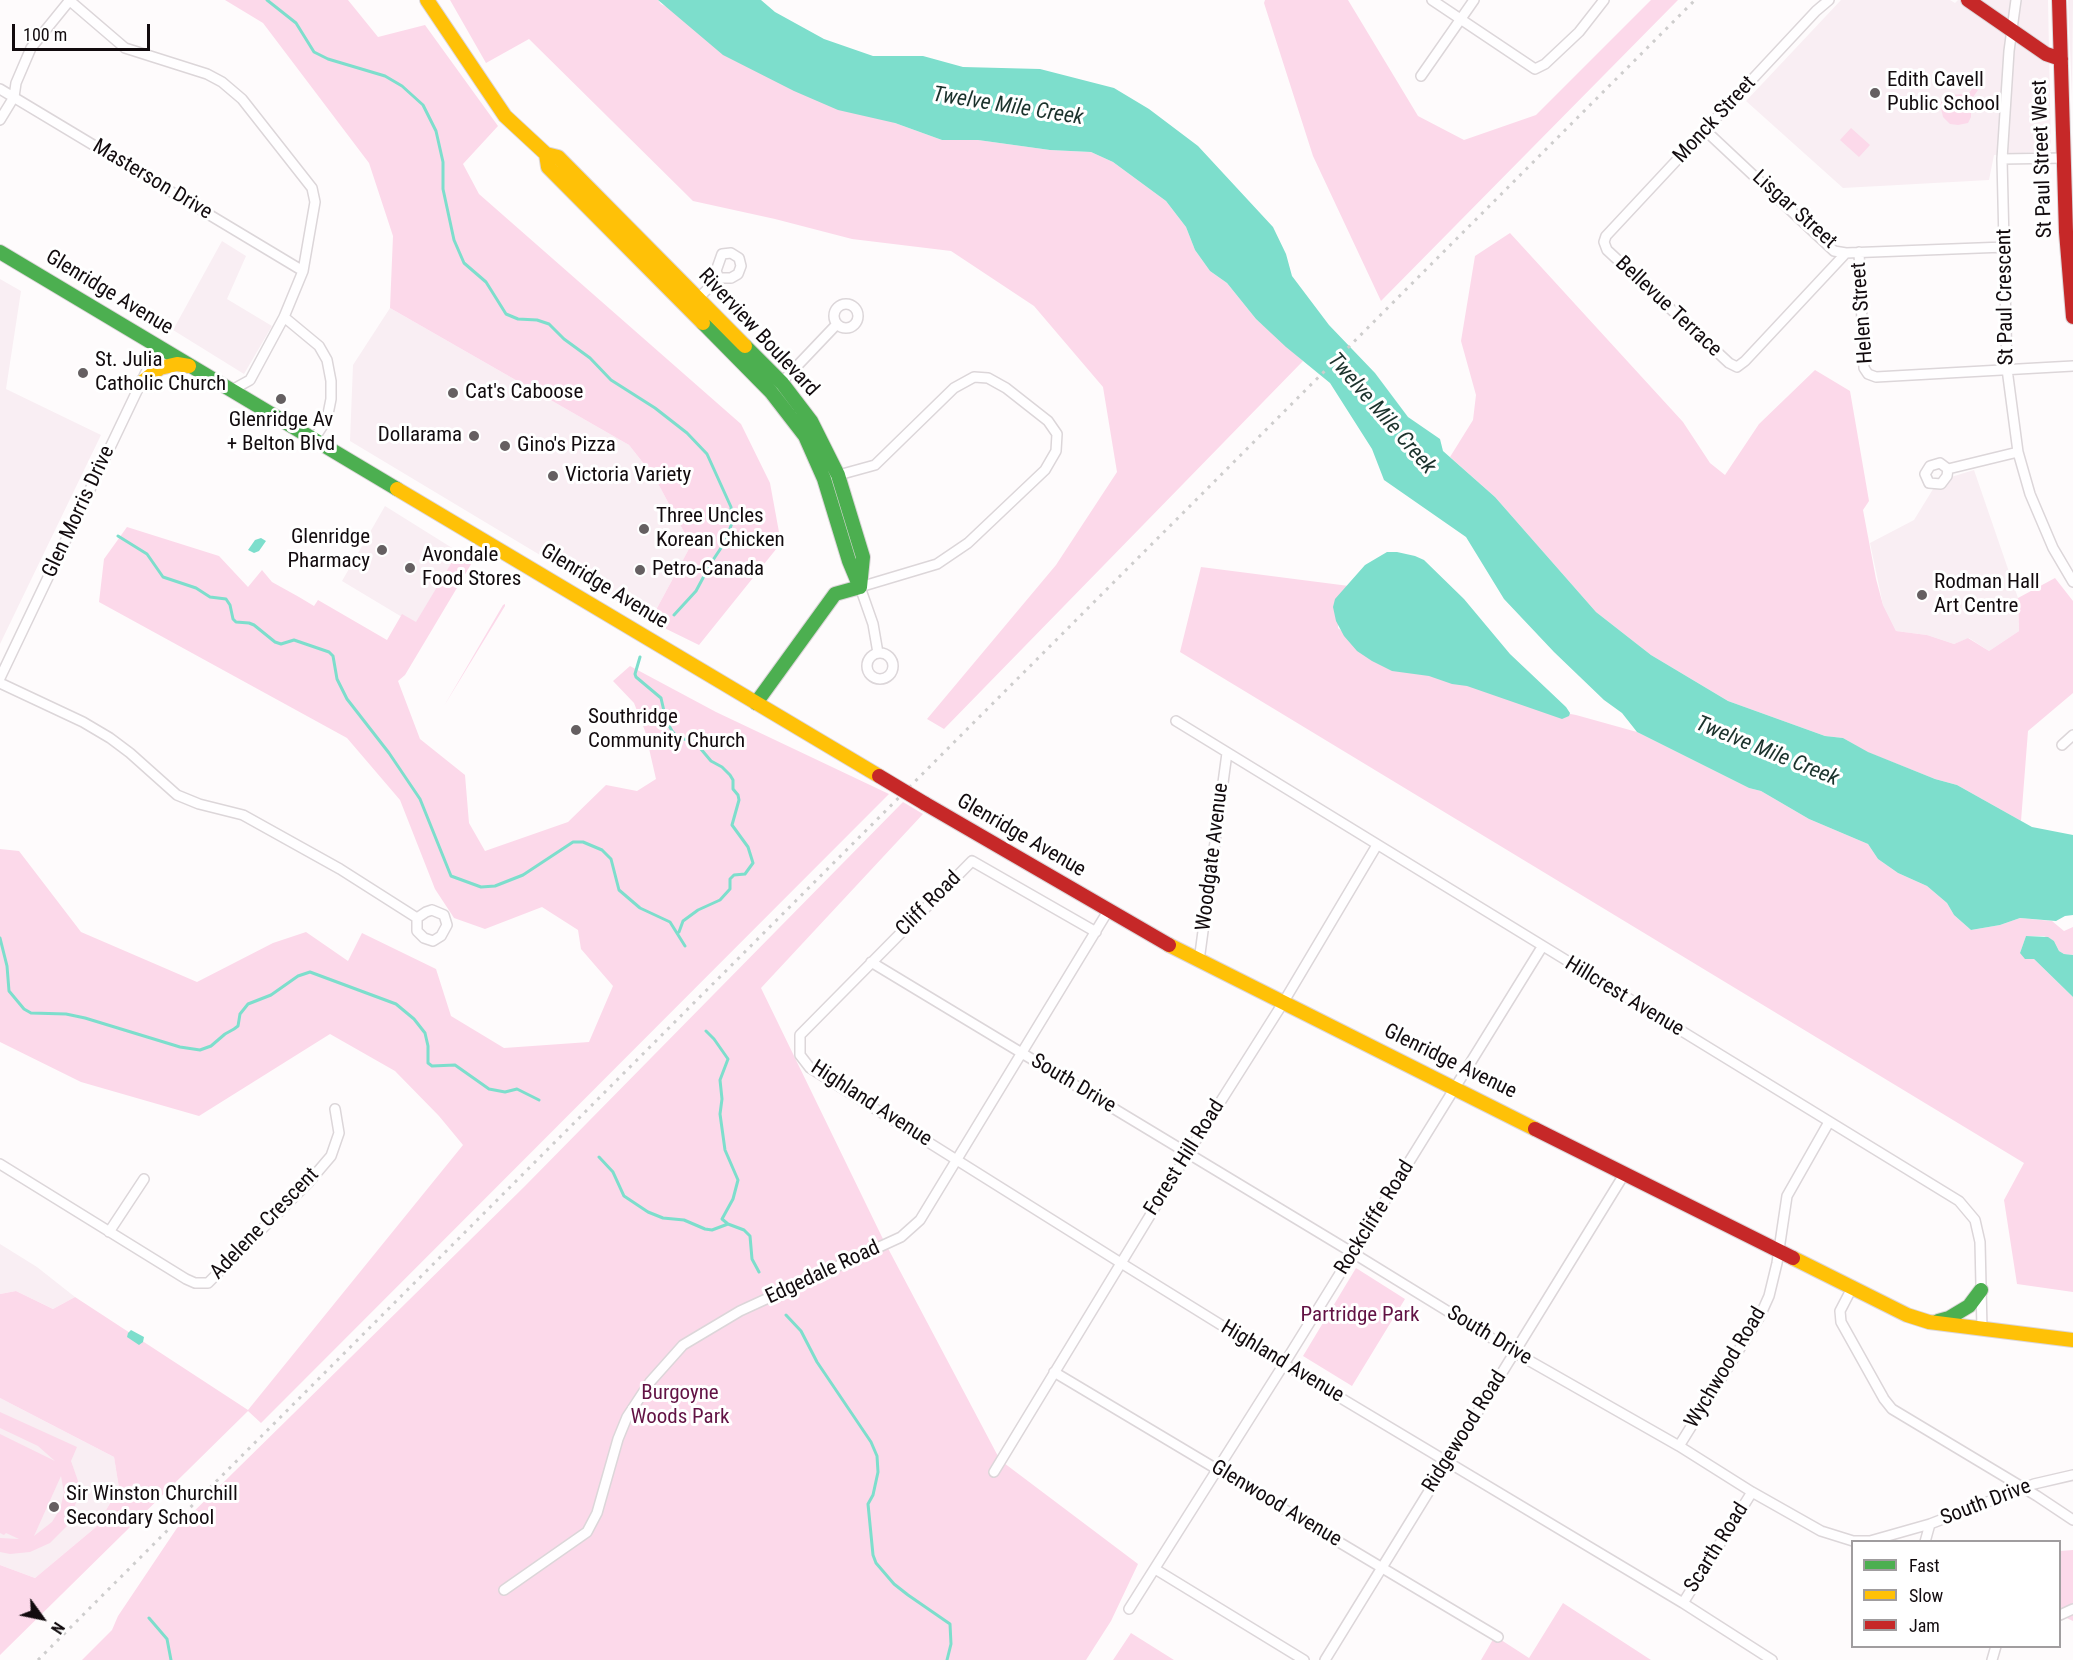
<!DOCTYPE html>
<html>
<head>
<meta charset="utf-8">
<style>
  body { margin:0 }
  #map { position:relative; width:2073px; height:1660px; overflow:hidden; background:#fefbfc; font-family:"Roboto Condensed",sans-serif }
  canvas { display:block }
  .legend { position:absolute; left:1851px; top:1540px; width:210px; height:108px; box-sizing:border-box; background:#fff; border:2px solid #a09d9f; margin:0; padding:8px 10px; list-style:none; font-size:18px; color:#120b0e }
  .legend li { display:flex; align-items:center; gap:12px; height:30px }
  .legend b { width:30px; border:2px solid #a09d9f }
  .north { position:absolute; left:12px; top:1588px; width:60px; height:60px; -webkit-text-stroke:4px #fff; paint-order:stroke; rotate:123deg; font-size:16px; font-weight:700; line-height:24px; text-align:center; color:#120b0e }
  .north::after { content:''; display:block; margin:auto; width:21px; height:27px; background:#120b0e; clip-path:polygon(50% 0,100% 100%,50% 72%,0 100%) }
  .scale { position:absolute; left:12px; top:24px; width:138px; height:27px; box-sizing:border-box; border:3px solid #120b0e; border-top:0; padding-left:8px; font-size:18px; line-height:21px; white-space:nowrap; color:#120b0e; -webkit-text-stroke:4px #fff; paint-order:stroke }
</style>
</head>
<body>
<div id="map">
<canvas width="2073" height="1660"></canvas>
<ul class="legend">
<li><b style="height:8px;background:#4caf50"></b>Fast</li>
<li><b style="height:8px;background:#ffc107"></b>Slow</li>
<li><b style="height:8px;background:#c62828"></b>Jam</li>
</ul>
<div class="north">N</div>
<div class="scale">100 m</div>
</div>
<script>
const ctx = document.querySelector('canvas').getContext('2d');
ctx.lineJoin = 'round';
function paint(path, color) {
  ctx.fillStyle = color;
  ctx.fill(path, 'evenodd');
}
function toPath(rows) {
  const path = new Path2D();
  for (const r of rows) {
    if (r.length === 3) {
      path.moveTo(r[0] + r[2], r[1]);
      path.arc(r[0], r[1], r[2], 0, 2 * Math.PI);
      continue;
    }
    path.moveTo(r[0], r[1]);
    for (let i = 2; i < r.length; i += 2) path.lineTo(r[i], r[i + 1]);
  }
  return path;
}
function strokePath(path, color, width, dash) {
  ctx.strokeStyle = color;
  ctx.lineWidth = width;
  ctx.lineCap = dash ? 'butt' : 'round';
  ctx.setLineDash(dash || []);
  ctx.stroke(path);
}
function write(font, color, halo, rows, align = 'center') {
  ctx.font = font + ' "Roboto Condensed",sans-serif';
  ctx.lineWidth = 6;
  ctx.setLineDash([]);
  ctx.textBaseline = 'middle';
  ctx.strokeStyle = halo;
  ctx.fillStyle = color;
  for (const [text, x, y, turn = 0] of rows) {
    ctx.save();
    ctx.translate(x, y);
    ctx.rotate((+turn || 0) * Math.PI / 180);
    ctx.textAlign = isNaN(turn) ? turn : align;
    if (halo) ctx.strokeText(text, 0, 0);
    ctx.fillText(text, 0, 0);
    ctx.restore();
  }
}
paint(toPath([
  [1841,0,1950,0,1955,3,1958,0,2048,0,2051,151,1994,155,1989,180,1843,188,1746,101],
  [2068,0,2073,0,2072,97],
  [222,241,246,256,227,299,272,326,244,374,173,330],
  [0,279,21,291,6,389,101,435,0,644],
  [390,308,629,445,655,478,691,545,650,621,350,441,353,365],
  [1974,470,2018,598,2019,631,1989,651,1969,638,1954,644,1927,635,1896,631,1883,605,1870,543,1914,520,1938,481],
  [385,506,473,561,427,632,342,581],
  [0,1244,37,1267,75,1297,53,1309,16,1291,0,1294],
  [0,1398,114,1457,119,1488,96,1527,35,1578,0,1565]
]), '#f9eef3');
paint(toPath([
  [225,0,348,0,378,37,425,25,498,126,463,164,479,194,741,424,770,483,781,543,699,645,650,621,691,545,655,478,629,445,390,308,393,236,369,163,263,23],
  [450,0,658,0,661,4,895,123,942,140,978,140,1050,150,1091,152,1113,162,1166,201,1186,227,1195,250,1210,271,1227,283,1256,319,1303,361,944,729,927,719,1056,565,1117,472,1103,387,1034,306,951,251,852,239,775,219,693,201,529,39,486,63],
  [1265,0,1348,0,1418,116,1464,140,1536,115,1651,0,1678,0,1381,301,1313,156,1264,3],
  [1973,88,1978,90,1971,100,1971,117,1968,123,1958,125,1950,124,1943,117,1940,104,1946,95,1968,94],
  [1851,128,1870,145,1859,157,1840,140],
  [1510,233,1683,422,1710,463,1725,475,1759,424,1815,370,1850,391,1869,501,1863,510,1876,579,1883,605,1896,631,1927,635,1954,644,1968,638,1989,651,2019,631,2018,598,2055,578,2073,601,2073,693,2028,731,2021,821,1957,785,1935,779,1867,752,1843,738,1825,736,1728,701,1651,655,1596,612,1495,497,1450,457,1473,420,1476,395,1461,341,1475,256],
  [127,527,219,556,248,587,262,570,272,582,299,597,314,606,318,600,387,640,402,614,416,622,458,552,473,561,405,675,398,681,420,739,465,775,469,823,485,851,568,822,606,785,637,791,656,779,645,731,634,703,613,681,630,666,716,712,889,794,261,1423,248,1411,0,1655,0,1565,35,1578,96,1527,119,1488,114,1457,0,1398,0,1294,16,1291,53,1309,75,1297,248,1410,463,1145,439,1116,395,1071,330,1034,199,1116,81,1082,0,1042,0,849,19,851,81,932,197,982,273,943,306,932,348,961,362,933,436,969,451,1016,504,1048,589,1042,613,986,581,949,578,930,542,907,485,929,454,918,435,889,400,800,347,738,99,602,104,559],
  [1201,567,1349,586,1338,604,1338,628,1347,635,1528,706,1576,715,1637,732,1749,788,1761,791,1809,819,1868,844,1878,859,1898,873,1927,886,1947,903,1954,915,1971,930,2000,925,2020,918,2052,921,2064,931,2073,927,2073,955,2064,954,2059,951,2054,941,2044,936,2026,936,2020,953,2034,959,2073,997,2073,1292,2017,1284,2004,1200,2024,1163,1180,652],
  [505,604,505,606,444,706,503,605],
  [903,802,923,814,761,988,882,1237,1000,1460,1138,1564,1111,1621,1086,1660,82,1660,112,1630,118,1616,177,1528,524,1187],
  [1356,1268,1405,1299,1352,1386,1303,1356],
  [0,1412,77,1447,71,1461,78,1481,78,1496,69,1524,50,1543,30,1552,10,1554,0,1552,0,1538,19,1539,6,1533,4,1535,0,1533,0,1434,55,1461,38,1446,0,1428],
  [61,1476,64,1493,60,1509,52,1522,34,1536],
  [2073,1550,2073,1621,2060,1615,2060,1551],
  [1563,1603,1651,1660,1481,1660,1495,1636,1529,1658],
  [1131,1633,1174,1660,1113,1660]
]), '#fcd9ea');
paint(toPath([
  [658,0,761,0,775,12,824,39,873,56,923,56,963,67,1040,69,1114,88,1149,109,1198,146,1273,227,1286,254,1292,276,1329,325,1375,373,1408,417,1440,439,1443,451,1495,497,1596,612,1651,655,1728,701,1825,736,1843,738,1868,752,1935,779,1957,785,2032,827,2073,835,2073,915,2065,916,2056,921,2020,918,2000,925,1971,930,1954,915,1947,903,1927,886,1898,873,1878,859,1868,844,1809,819,1761,791,1749,788,1637,732,1622,713,1604,700,1554,652,1504,599,1466,537,1384,480,1372,449,1330,383,1286,347,1256,319,1227,283,1210,271,1195,250,1186,227,1166,201,1113,162,1091,152,1050,150,978,140,942,140,895,123,838,110,794,91,723,55],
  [261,538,266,541,259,551,254,553,248,550,255,540],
  [1387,552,1397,552,1415,556,1424,560,1464,599,1510,654,1566,707,1570,713,1569,716,1562,719,1467,686,1452,684,1429,676,1392,671,1372,661,1357,651,1344,636,1336,621,1333,607,1335,599,1365,565],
  [2026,936,2048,937,2054,941,2059,951,2064,954,2073,955,2073,997,2034,959,2025,959,2020,953],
  [131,1330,144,1337,143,1342,139,1345,127,1337,128,1333]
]), '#7ddecc');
strokePath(toPath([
  [267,0,296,23,314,52,328,59,385,76,402,86,423,105,436,131,443,162,443,189,454,240,464,263,486,282,506,314,518,319,537,320,549,324,564,339,590,358,611,380,655,408,687,433,707,454,731,507,732,523,725,542,711,563,696,591,674,615],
  [118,536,147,554,163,577,196,588,210,597,226,599,230,605,233,619,236,622,249,623,254,625,275,642,281,644,294,640,329,652,333,656,337,679,347,699,389,753,420,799,451,876,481,887,495,886,523,875,573,842,583,842,602,850,611,859,619,890,640,908,670,922,685,946],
  [640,657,635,674,636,677,661,698,666,720,672,731,677,737,695,742,711,761,722,767,730,775,733,780,733,789,738,795,739,800,732,825,748,847,753,863,745,874,734,875,730,879,730,889,720,900,698,910,683,921,679,932],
  [0,938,7,966,9,991,24,1009,31,1013,66,1014,85,1018,180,1047,200,1050,211,1046,225,1034,234,1029,238,1026,240,1014,248,1004,271,995,298,976,310,972,396,1004,414,1019,425,1033,428,1046,428,1063,432,1066,455,1065,489,1089,505,1092,517,1089,539,1100],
  [706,1031,714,1039,728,1059,720,1080,722,1099,720,1114,725,1150,738,1180,733,1199,722,1219,728,1224,744,1230,750,1236,752,1259,759,1272],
  [599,1157,613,1172,624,1196,648,1212,663,1218,684,1220,705,1229,712,1230,728,1224],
  [786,1315,801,1331,817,1362,871,1442,877,1456,878,1472,873,1495,868,1504,873,1555,876,1563,894,1584,908,1595,950,1624,951,1644,947,1660],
  [149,1618,167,1639,171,1660]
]), '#7ddecc', 3);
const street = toPath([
  [69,0,125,48,207,74,222,82,242,99,312,188,315,202,303,271,284,317,250,380,232,390],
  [1432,0,1535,69,1545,64,1579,32,1604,0],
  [1829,0,1816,11,1606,236,1604,242,1607,250,1729,363,1737,367,1745,361,1846,253],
  [2016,0,2009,51,2002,159,2007,369,2018,452,2030,494,2053,548,2073,582],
  [1421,76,1474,0],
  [0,89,303,271],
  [0,120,14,97,16,83,31,48,70,0],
  [1705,130,1834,251,1846,253,2005,247],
  [2002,159,2064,158],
  [1859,252,1864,368,1868,374,1876,377,2073,366],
  [846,316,12],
  [688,308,719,278,731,278,738,274,741,266,739,258,731,253,722,254,716,271,719,278],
  [284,317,319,346,327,360,331,381,331,399,327,419,314,439],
  [778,386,837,324],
  [1948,469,1947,476,1941,484,1929,483,1925,474,1930,466,1940,463,1948,469,2018,452],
  [835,476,875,465,954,388,974,377,988,378,1006,388,1048,421,1057,434,1056,451,1045,470,968,543,937,564,860,587,873,624,878,653],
  [880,666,13],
  [0,678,158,347],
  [0,683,83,722,110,738,130,753,177,795,199,804,243,815,340,869,417,918],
  [1176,721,1959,1201,1975,1220,1980,1242,1982,1329],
  [2062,745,2073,735],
  [432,910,444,915,447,925,441,936,433,941,424,938,417,931,417,918,426,912,432,910],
  [1096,932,972,861,800,1035,800,1055,810,1068,1121,1263,1284,1364,1683,1603,1772,1660],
  [1199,961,1227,753],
  [871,962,1353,1253,1514,1352,1679,1446,1752,1492,1821,1531,1853,1541,1870,1541,1930,1524,2034,1484,2073,1475],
  [0,1164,186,1279,195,1283,208,1283,308,1183,331,1156,339,1133,335,1109],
  [109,1232,144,1179],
  [1853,1286,1840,1311,1841,1322,1884,1399,1892,1409,2037,1496,2073,1520],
  [1054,1372,1498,1637],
  [1679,1446,1760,1316,1769,1296,1777,1263,1787,1196,1829,1122],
  [994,1472,1188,1153,1283,1003,1377,845],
  [1925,1542,1930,1524],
  [1155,1569,1304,1660],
  [504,1590,587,1532,597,1513,618,1439,627,1417,650,1382,683,1345,740,1311,901,1237,920,1220,1108,911],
  [1683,1603,1752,1492],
  [1129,1609,1284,1364,1542,947],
  [2060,1615,2073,1609],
  [1325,1660,1625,1173],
  [1992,1660,1996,1646]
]);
const fast = toPath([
  [0,252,397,489],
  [703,323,771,392,805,436,824,479,849,561,859,585],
  [745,346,782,383,811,421,838,475,863,557,860,587],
  [756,703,835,594,860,587],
  [1938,1321,1949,1318,1969,1306,1981,1290]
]);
const slow = toPath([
  [427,0,505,116,546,154,558,157,745,346],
  [546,154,548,167,703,323],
  [141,383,160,368,177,364,189,366],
  [397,489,879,776],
  [1169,945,1535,1129],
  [1793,1258,1907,1315,1929,1322,2073,1340]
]);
const jam = toPath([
  [1968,0,2046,54,2061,59],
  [2059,0,2066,232,2073,317],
  [924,803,1169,945],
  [1535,1129,1793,1258]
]);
strokePath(street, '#dcd6d9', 12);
strokePath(fast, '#dcd6d9', 16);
strokePath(slow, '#dcd6d9', 16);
strokePath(jam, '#dcd6d9', 16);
strokePath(street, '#fffeff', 9);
strokePath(fast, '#4caf50', 14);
strokePath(slow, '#ffc107', 14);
strokePath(jam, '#c62828', 14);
strokePath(toPath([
  [38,1660,1695,0]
]), '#cecdcd', 3, [3, 6]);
const jamBridge = toPath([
  [879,776,924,803]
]);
strokePath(jamBridge, '#dcd6d9', 16, []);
strokePath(jamBridge, '#c62828', 14);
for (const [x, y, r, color] of [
  [1875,93,6,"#655f61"],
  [83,373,6,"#655f61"],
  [453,393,6,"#655f61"],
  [281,399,6,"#655f61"],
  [474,436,6,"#655f61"],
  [505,446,6,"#655f61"],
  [553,476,6,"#655f61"],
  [644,529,6,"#655f61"],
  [382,550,6,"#655f61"],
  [410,568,6,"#655f61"],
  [640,570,6,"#655f61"],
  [1922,595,6,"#655f61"],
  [576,730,6,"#655f61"],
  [54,1507,6,"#655f61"]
]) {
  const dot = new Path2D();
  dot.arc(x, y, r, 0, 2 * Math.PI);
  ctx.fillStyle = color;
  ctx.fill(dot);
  strokePath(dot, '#fff', 2);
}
write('21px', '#120b0e', '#fff', [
  ["Edith Cavell",1887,81],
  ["Public School",1887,105],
  ["St. Julia",95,361],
  ["Catholic Church",95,385],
  ["Cat's Caboose",465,393],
  ["Glenridge Av",281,421,"center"],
  ["+ Belton Blvd",281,445,"center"],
  ["Dollarama",462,436,"right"],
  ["Gino's Pizza",517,446],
  ["Victoria Variety",565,476],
  ["Three Uncles",656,517],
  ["Korean Chicken",656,541],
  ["Glenridge",370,538,"right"],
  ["Pharmacy",370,562,"right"],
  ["Avondale",422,556],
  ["Food Stores",422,580],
  ["Petro-Canada",652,570],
  ["Rodman Hall",1934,583],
  ["Art Centre",1934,607],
  ["Southridge",588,718],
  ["Community Church",588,742],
  ["Sir Winston Churchill",66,1495],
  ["Secondary School",66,1519]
], 'left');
write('21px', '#120b0e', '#fff', [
  ["Monck Street",1715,120,-47],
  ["St Paul Street West",2043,159,-92],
  ["Masterson Drive",152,180,31],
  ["Lisgar Street",1794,210,42],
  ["Glenridge Avenue",109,293,31],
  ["St Paul Crescent",2006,297,-91],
  ["Bellevue Terrace",1668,307,43],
  ["Helen Street",1863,313,-94],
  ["Riverview Boulevard",758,333,47],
  ["Glen Morris Drive",79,512,-65],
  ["Glenridge Avenue",604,587,31],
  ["Glenridge Avenue",1021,836,30],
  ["Woodgate Avenue",1213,857,-83],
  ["Cliff Road",929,904,-45],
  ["Hillcrest Avenue",1624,997,31],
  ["Glenridge Avenue",1450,1062,26],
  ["South Drive",1073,1084,31],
  ["Highland Avenue",871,1104,33],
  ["Forest Hill Road",1185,1158,-58],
  ["Rockcliffe Road",1375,1218,-58],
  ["Adelene Crescent",265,1224,-46],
  ["Edgedale Road",823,1273,-25],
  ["South Drive",1489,1336,31],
  ["Highland Avenue",1282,1362,31],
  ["Wychwood Road",1726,1368,-59],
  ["Ridgewood Road",1465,1432,-58],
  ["South Drive",1986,1503,-21],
  ["Glenwood Avenue",1276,1504,31],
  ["Scarth Road",1717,1548,-58]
]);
write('21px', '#621244', '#fff', [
  ["Partridge Park",1360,1316],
  ["Burgoyne",680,1394],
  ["Woods Park",680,1418]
]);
write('italic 22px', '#1b322c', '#fff', [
  ["Twelve Mile Creek",1008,107,9],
  ["Twelve Mile Creek",1381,414,49],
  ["Twelve Mile Creek",1767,752,22]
]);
</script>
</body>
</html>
